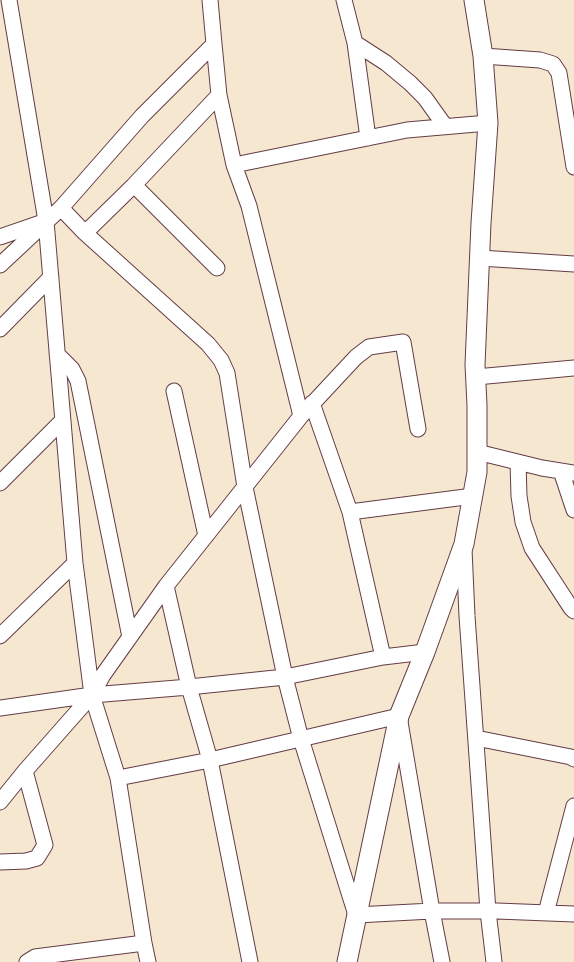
<!DOCTYPE html>
<html>
<head>
<meta charset="utf-8">
<style>
  body { margin:0 }
  canvas { display:block; background:#f6e7d1 }
</style>
</head>
<body>
<canvas width="574" height="962"></canvas>
<script>
const ctx = document.querySelector('canvas').getContext('2d');
ctx.lineJoin = 'round';
function toPath(rows) {
  const path = new Path2D();
  for (const r of rows) {
    path.moveTo(r[0], r[1]);
    for (let i = 2; i < r.length; i += 2) path.lineTo(r[i], r[i + 1]);
  }
  return path;
}
function strokePath(path, color, width, dash) {
  ctx.strokeStyle = color;
  ctx.lineWidth = width;
  ctx.lineCap = dash ? 'butt' : 'round';
  ctx.setLineDash(dash || []);
  ctx.stroke(path);
}
const minor = toPath([
  [9,0,46,221],
  [344,0,355,43,368,138],
  [355,43,386,63,410,83,425,98,445,126],
  [214,44,219,95,234,165,249,206,301,416],
  [483,56,540,60,553,64,559,73,574,167],
  [234,165,407,130,488,123],
  [134,185,217,268],
  [61,208,85,233,208,344,221,360,227,373,245,487,285,677,301,739,356,915,432,911,497,911,574,914],
  [85,233,134,185,219,95],
  [0,237,46,221,75,563,92,695,0,708],
  [480,258,574,264],
  [0,265,61,208,142,116,214,44,210,0],
  [0,329,51,277],
  [57,354,72,369,78,381,130,637],
  [476,377,574,368],
  [174,391,206,536],
  [312,403,350,512,383,657],
  [477,452,542,468,574,473],
  [518,462,519,496,523,522,532,548,571,608,574,611],
  [561,471,574,510],
  [0,483,63,420],
  [350,512,473,496],
  [464,549,467,616,488,911,494,962],
  [166,586,189,687,210,760,250,962],
  [0,636,75,563],
  [476,738,571,757,574,759],
  [118,778,210,760,399,716,432,911,442,962],
  [0,802,25,771,92,695,103,675,166,586,301,416,356,357,369,347,403,342,418,429],
  [0,862,26,861,37,858,45,845,25,771],
  [546,913,574,806],
  [144,943,148,962],
  [27,962,35,957,144,943,118,778,92,695,189,687,285,677,383,657,425,652]
]);
const tertiary = toPath([
  [347,962,399,716,425,652,464,544,477,472,477,405,475,365,481,223,488,123,483,56,474,0]
]);
strokePath(minor, '#643d44', 17);
strokePath(tertiary, '#643d44', 21);
strokePath(minor, '#fff', 15);
strokePath(tertiary, '#fff', 19);
</script>
</body>
</html>
